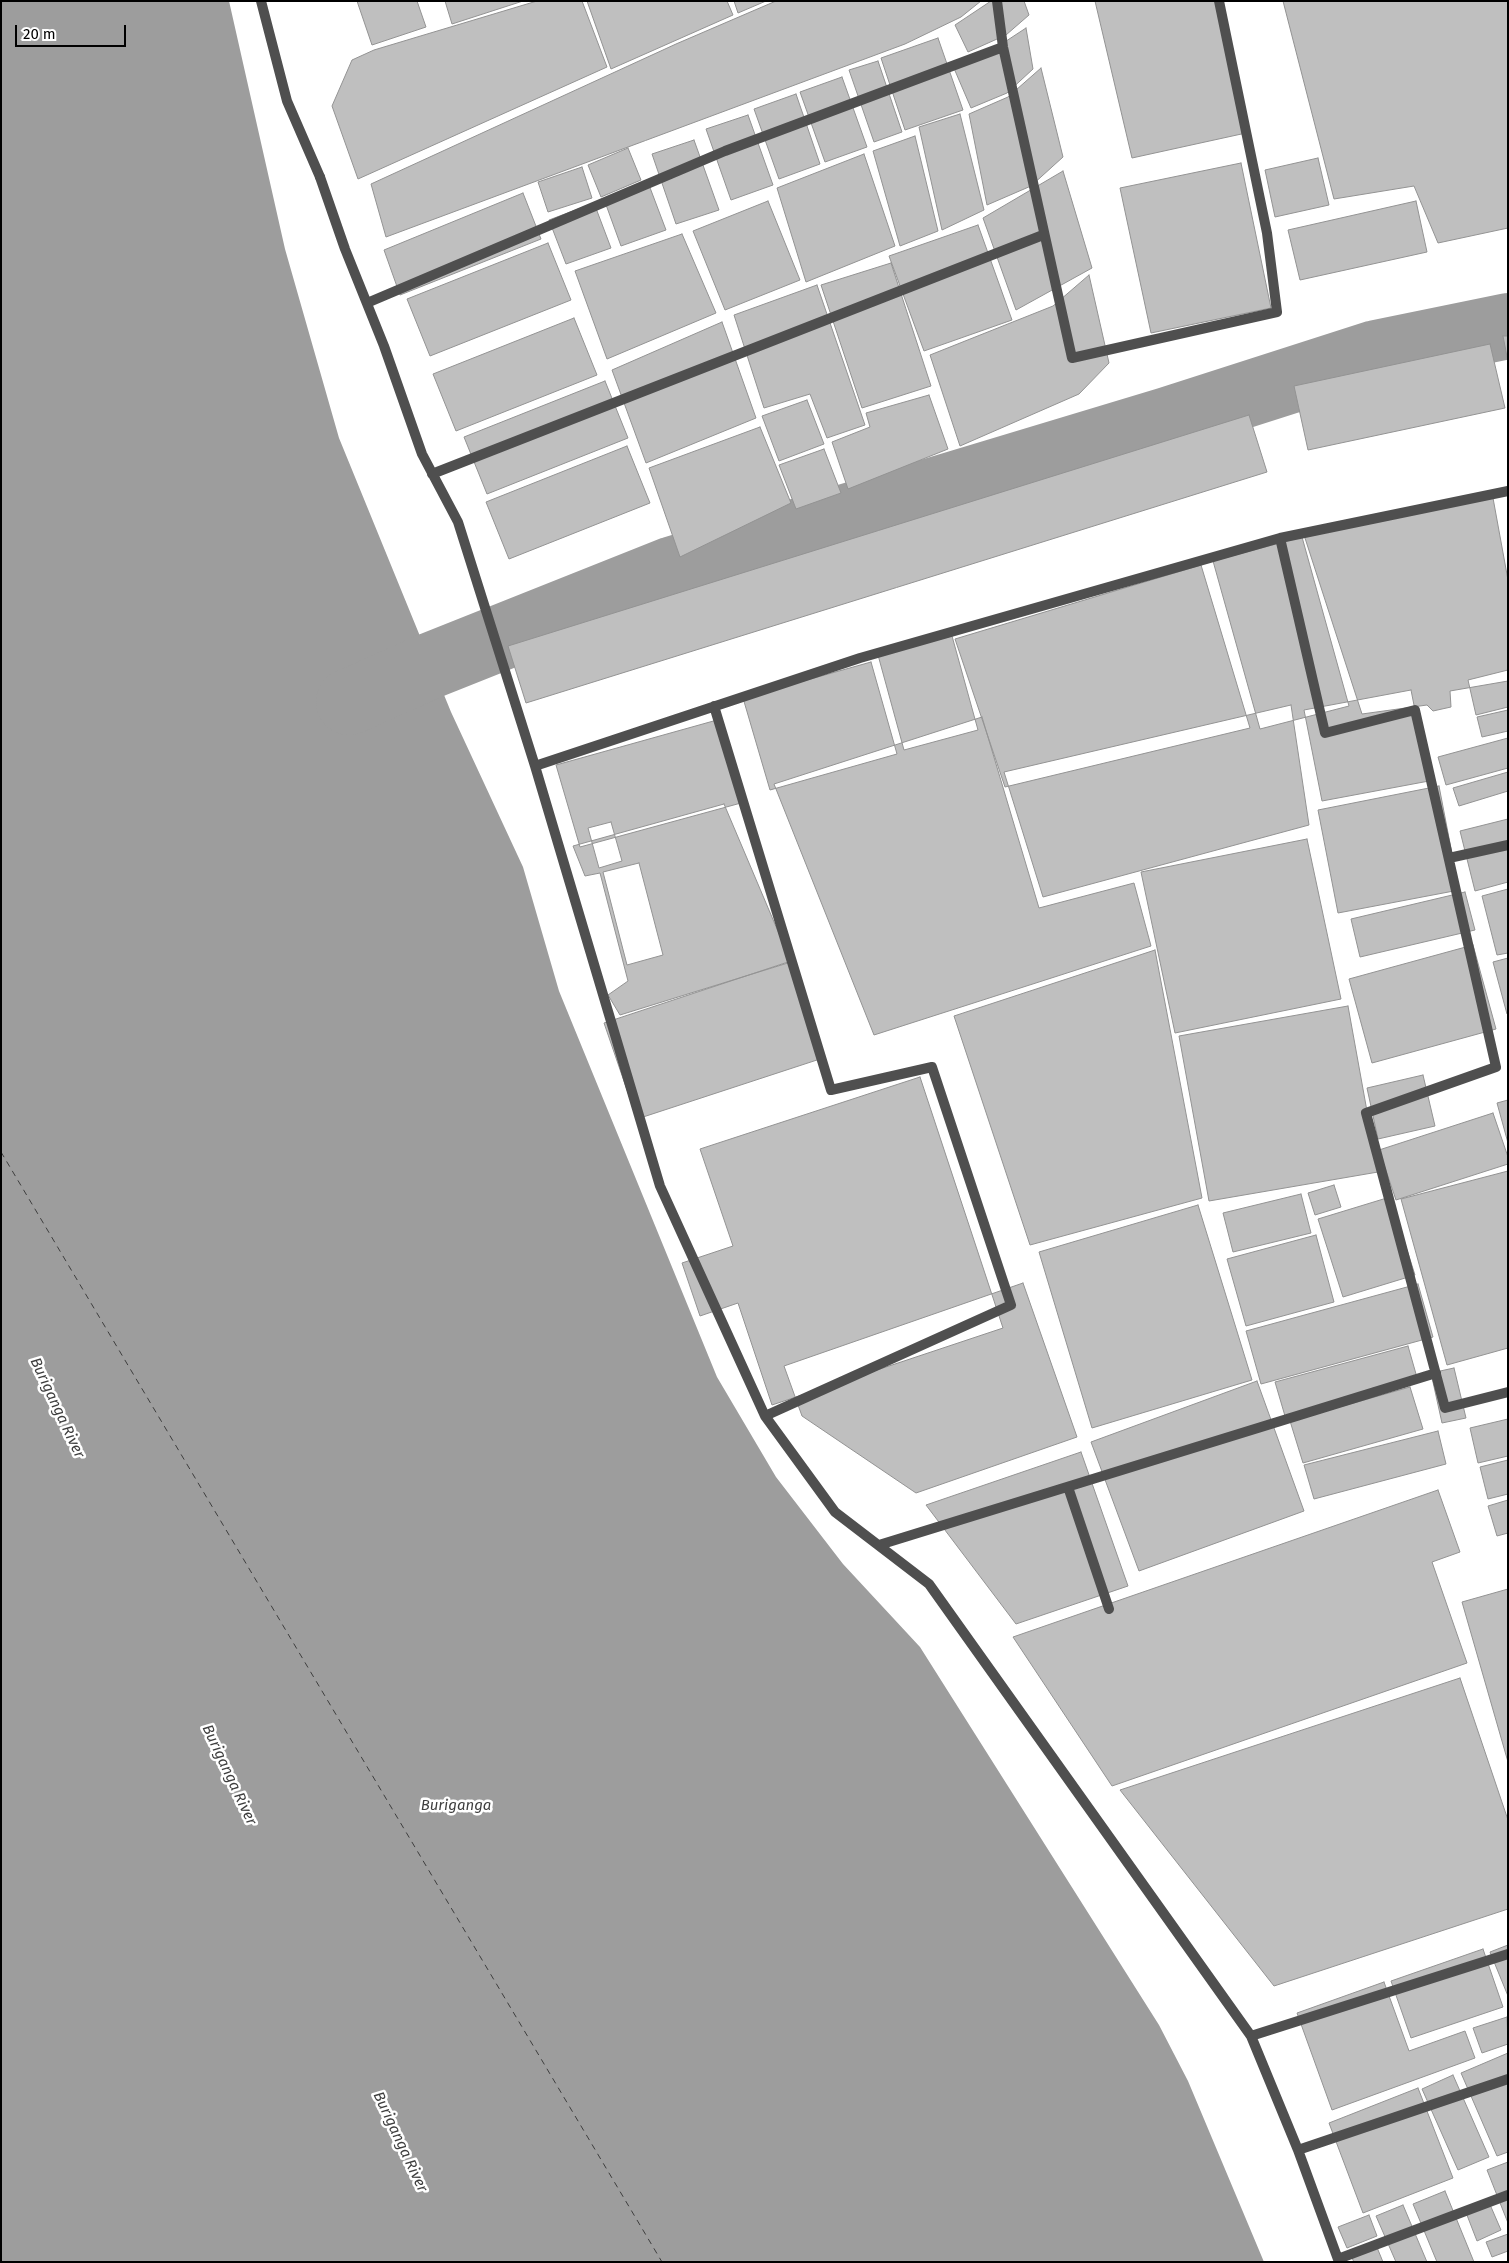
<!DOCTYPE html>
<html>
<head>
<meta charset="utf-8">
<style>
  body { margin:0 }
  #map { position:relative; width:1509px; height:2263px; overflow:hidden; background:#fff; font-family:"Fira Sans",sans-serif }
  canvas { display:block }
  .frame { position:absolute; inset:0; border:2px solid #000; pointer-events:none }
  .scale { position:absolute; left:15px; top:25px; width:111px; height:22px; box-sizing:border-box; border:2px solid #000; border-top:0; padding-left:6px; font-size:15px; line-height:18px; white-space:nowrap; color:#000; -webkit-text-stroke:4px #fff; paint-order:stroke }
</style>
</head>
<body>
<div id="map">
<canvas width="1509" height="2263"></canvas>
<div class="frame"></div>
<div class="scale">20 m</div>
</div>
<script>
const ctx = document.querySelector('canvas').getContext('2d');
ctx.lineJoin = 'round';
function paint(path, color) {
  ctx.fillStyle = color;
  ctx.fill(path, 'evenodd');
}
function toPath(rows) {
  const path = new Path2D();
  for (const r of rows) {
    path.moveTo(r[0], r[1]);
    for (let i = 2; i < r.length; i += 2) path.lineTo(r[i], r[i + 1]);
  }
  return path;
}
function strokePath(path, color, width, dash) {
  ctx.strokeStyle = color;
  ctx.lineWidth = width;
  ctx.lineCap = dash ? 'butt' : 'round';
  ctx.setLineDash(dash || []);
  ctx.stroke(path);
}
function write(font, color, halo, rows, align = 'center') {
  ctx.font = font + ' "Fira Sans",sans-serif';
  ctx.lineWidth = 5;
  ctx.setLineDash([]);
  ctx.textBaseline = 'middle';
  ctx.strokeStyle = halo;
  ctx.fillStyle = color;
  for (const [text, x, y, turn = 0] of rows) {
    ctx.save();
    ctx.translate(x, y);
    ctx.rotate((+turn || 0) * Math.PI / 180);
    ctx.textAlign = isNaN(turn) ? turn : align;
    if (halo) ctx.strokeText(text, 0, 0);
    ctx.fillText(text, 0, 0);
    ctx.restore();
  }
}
paint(toPath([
  [1,1,229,1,285,249,339,438,451,712,523,867,559,991,717,1377,776,1477,843,1564,920,1647,1159,2025,1188,2081,1264,2262,1,2262]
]), '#9d9d9d');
strokePath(toPath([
  [349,702,432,665,673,569,1167,420,1376,353,1508,326]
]), '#9d9d9d', 66);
strokePath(toPath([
  [1,1152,662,2262]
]), '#3e3e3e', 1, [6, 5]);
const building = toPath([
  [357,1,417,1,426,27,372,45,357,1],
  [445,1,523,1,452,24,445,1],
  [537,1,582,1,607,67,358,179,332,106,352,60,374,50,537,1],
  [587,1,727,1,733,15,611,69,587,1],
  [734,1,766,1,738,13,734,1],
  [776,1,981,1,961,17,905,44,386,237,371,184,676,44,776,1],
  [991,1,1024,1,1029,15,1006,35,968,52,955,25,991,1],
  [1095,1,1215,1,1246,133,1132,158,1095,1],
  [1283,1,1508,1,1508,228,1438,243,1414,186,1334,199,1283,1],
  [1026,28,1033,69,1007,93,971,108,953,66,994,49,1026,28],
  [938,38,963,110,905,130,881,58,938,38],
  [878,61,902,132,874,142,849,70,878,61],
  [1041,68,1063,157,1031,186,987,205,969,114,1008,97,1041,68],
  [842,77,867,147,825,162,800,92,842,77],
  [796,94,820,164,779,179,754,109,796,94],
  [960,114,984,210,942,230,919,127,960,114],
  [748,115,773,185,731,200,706,129,748,115],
  [915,136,938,231,900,246,873,151,915,136],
  [694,140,719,210,676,224,652,154,694,140],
  [628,148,641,180,601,197,588,165,628,148],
  [864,154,895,246,806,282,777,188,864,154],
  [1318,158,1329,205,1275,217,1265,170,1318,158],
  [1241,163,1271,308,1151,333,1120,188,1241,163],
  [582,167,592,198,548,212,538,182,582,167],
  [1063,171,1092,268,1016,310,983,218,1063,171],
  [649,185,666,230,621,246,605,202,649,185],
  [523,193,541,239,400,295,384,250,523,193],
  [768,201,800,280,725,310,693,231,768,201],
  [1416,201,1427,252,1300,280,1288,230,1416,201],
  [594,203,611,248,566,264,549,220,594,203],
  [978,225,1012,320,924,351,889,256,978,225],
  [682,234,716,313,607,359,575,271,682,234],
  [548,243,571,300,430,356,407,299,548,243],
  [891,263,931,386,862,408,821,285,891,263],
  [1089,275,1109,363,1079,394,960,446,930,355,1053,306,1089,275],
  [817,285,865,425,827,438,810,394,764,408,734,315,817,285],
  [574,318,597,375,456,431,433,374,574,318],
  [722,322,756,418,646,463,612,370,722,322],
  [1503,336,1508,336,1508,362,1503,336],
  [1490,344,1505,408,1308,450,1294,386,1490,344],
  [605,381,628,438,487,494,464,437,605,381],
  [929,395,948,449,848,489,832,442,870,427,866,413,929,395],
  [807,400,824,444,779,461,762,416,807,400],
  [1249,415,1267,472,526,703,508,646,1249,415],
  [760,427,791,503,680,557,649,468,760,427],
  [627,446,650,503,509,559,486,502,627,446],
  [824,449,841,493,796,509,779,465,824,449],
  [1493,498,1508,580,1508,681,1450,691,1451,707,1433,711,1427,705,1362,714,1304,535,1493,498],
  [1302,537,1349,706,1260,729,1213,561,1302,537],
  [1201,565,1250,728,1005,787,955,639,1201,565],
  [952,636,978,730,904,750,878,655,952,636],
  [871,662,897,754,770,790,743,698,871,662],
  [1508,670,1508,707,1476,715,1468,680,1508,670],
  [1411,690,1429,781,1322,801,1304,710,1411,690],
  [1291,705,1309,825,1043,897,1004,772,1291,705],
  [1508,710,1508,731,1482,737,1477,717,1508,710],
  [982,717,1039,908,1134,883,1151,946,874,1035,774,784,982,717],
  [717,720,741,803,580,847,556,765,717,720],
  [1508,738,1508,768,1446,785,1438,757,1508,738],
  [1508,772,1508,791,1459,806,1453,788,1508,772],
  [1439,786,1459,890,1338,913,1318,810,1439,786],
  [724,804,791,962,620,1015,608,995,628,981,600,873,585,876,573,846,724,804],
  [1508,819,1508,882,1475,891,1460,831,1508,819],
  [611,822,622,861,599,868,588,828,611,822],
  [1307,839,1341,999,1175,1033,1141,872,1307,839],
  [639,863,663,955,627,965,603,872,639,863],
  [1508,889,1508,953,1497,955,1482,896,1508,889],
  [1465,892,1475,930,1360,957,1351,919,1465,892],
  [1473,945,1496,1029,1372,1063,1349,979,1473,945],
  [1155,950,1202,1198,1030,1245,954,1016,1155,950],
  [1508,958,1508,1014,1507,1014,1493,962,1508,958],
  [788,962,820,1059,637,1119,604,1023,788,962],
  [1348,1006,1378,1172,1209,1201,1179,1036,1348,1006],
  [1423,1075,1435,1126,1378,1139,1367,1088,1423,1075],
  [920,1077,1003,1328,772,1405,738,1303,700,1316,682,1263,733,1246,700,1149,920,1077],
  [1508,1100,1508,1143,1497,1103,1508,1100],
  [1493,1113,1508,1157,1508,1164,1396,1200,1379,1150,1493,1113],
  [1508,1171,1508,1348,1447,1365,1401,1199,1508,1171],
  [1334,1185,1341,1207,1315,1215,1308,1193,1334,1185],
  [1301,1194,1311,1233,1233,1252,1223,1213,1301,1194],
  [1390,1197,1415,1275,1343,1297,1318,1219,1390,1197],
  [1198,1205,1252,1380,1092,1428,1039,1252,1198,1205],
  [1316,1235,1334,1302,1246,1326,1227,1259,1316,1235],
  [1023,1283,1077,1437,916,1493,802,1416,784,1366,1023,1283],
  [1418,1284,1433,1337,1261,1384,1246,1331,1418,1284],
  [1408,1346,1418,1381,1285,1416,1275,1382,1408,1346],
  [1454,1368,1466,1418,1442,1423,1431,1373,1454,1368],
  [1257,1381,1304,1511,1139,1571,1091,1442,1257,1381],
  [1410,1387,1423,1429,1303,1463,1290,1421,1410,1387],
  [1508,1419,1508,1456,1478,1463,1470,1428,1508,1419],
  [1438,1431,1446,1464,1314,1499,1304,1465,1438,1431],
  [1081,1452,1128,1586,1016,1624,926,1505,1081,1452],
  [1508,1460,1508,1494,1488,1499,1480,1467,1508,1460],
  [1438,1490,1460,1552,1432,1562,1467,1663,1112,1786,1013,1637,1438,1490],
  [1508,1500,1508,1533,1497,1536,1488,1506,1508,1500],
  [1508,1589,1508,1762,1462,1602,1508,1589],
  [1460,1678,1508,1820,1508,1909,1274,1986,1120,1790,1460,1678],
  [1508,1945,1508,1996,1490,1952,1508,1945],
  [1483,1949,1503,2007,1411,2038,1391,1981,1483,1949],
  [1384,1982,1409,2051,1465,2031,1475,2058,1332,2110,1297,2013,1384,1982],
  [1507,2017,1508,2044,1482,2053,1473,2028,1507,2017],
  [1508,2053,1508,2152,1497,2156,1461,2073,1508,2053],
  [1453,2075,1489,2157,1458,2170,1422,2089,1453,2075],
  [1418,2088,1453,2178,1363,2213,1329,2123,1418,2088],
  [1508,2162,1508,2223,1487,2170,1508,2162],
  [1445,2191,1474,2262,1437,2262,1413,2204,1445,2191],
  [1488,2200,1501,2230,1477,2241,1465,2210,1488,2200],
  [1403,2205,1427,2262,1396,2262,1376,2216,1403,2205],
  [1369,2215,1377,2236,1347,2248,1338,2227,1369,2215],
  [1508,2234,1508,2251,1492,2257,1486,2242,1508,2234],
  [1376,2245,1383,2262,1354,2262,1351,2256,1376,2245]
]);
paint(building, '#bfbfbf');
strokePath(building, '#939393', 1);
strokePath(toPath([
  [261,1,287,101,320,177]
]), '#4f4f4f', 10);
strokePath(toPath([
  [997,1,1003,47,1072,358,1277,312,1267,233,1219,1],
  [320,177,345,249,384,346,422,454,458,522,535,766,660,1186,765,1416,835,1512,929,1584,1251,2036,1298,2150,1339,2262],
  [367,303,725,151,1003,47],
  [432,474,1043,235],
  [1280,538,1325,733,1415,710,1496,1067,1366,1113,1445,1408,1508,1392],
  [714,706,831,1090,932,1067,1011,1305,765,1416],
  [535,766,860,658,1280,538,1508,491],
  [1449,858,1508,845],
  [1068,1487,1109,1609],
  [879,1545,1436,1373],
  [1251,2036,1508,1954],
  [1298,2150,1508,2079],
  [1338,2259,1508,2195]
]), '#4f4f4f', 10);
write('italic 15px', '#3e3e3e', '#fff', [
  ["Buriganga River",57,1408,65],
  ["Buriganga River",229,1775,65],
  ["Buriganga",456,1806],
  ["Buriganga River",400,2142,65]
]);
</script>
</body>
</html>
